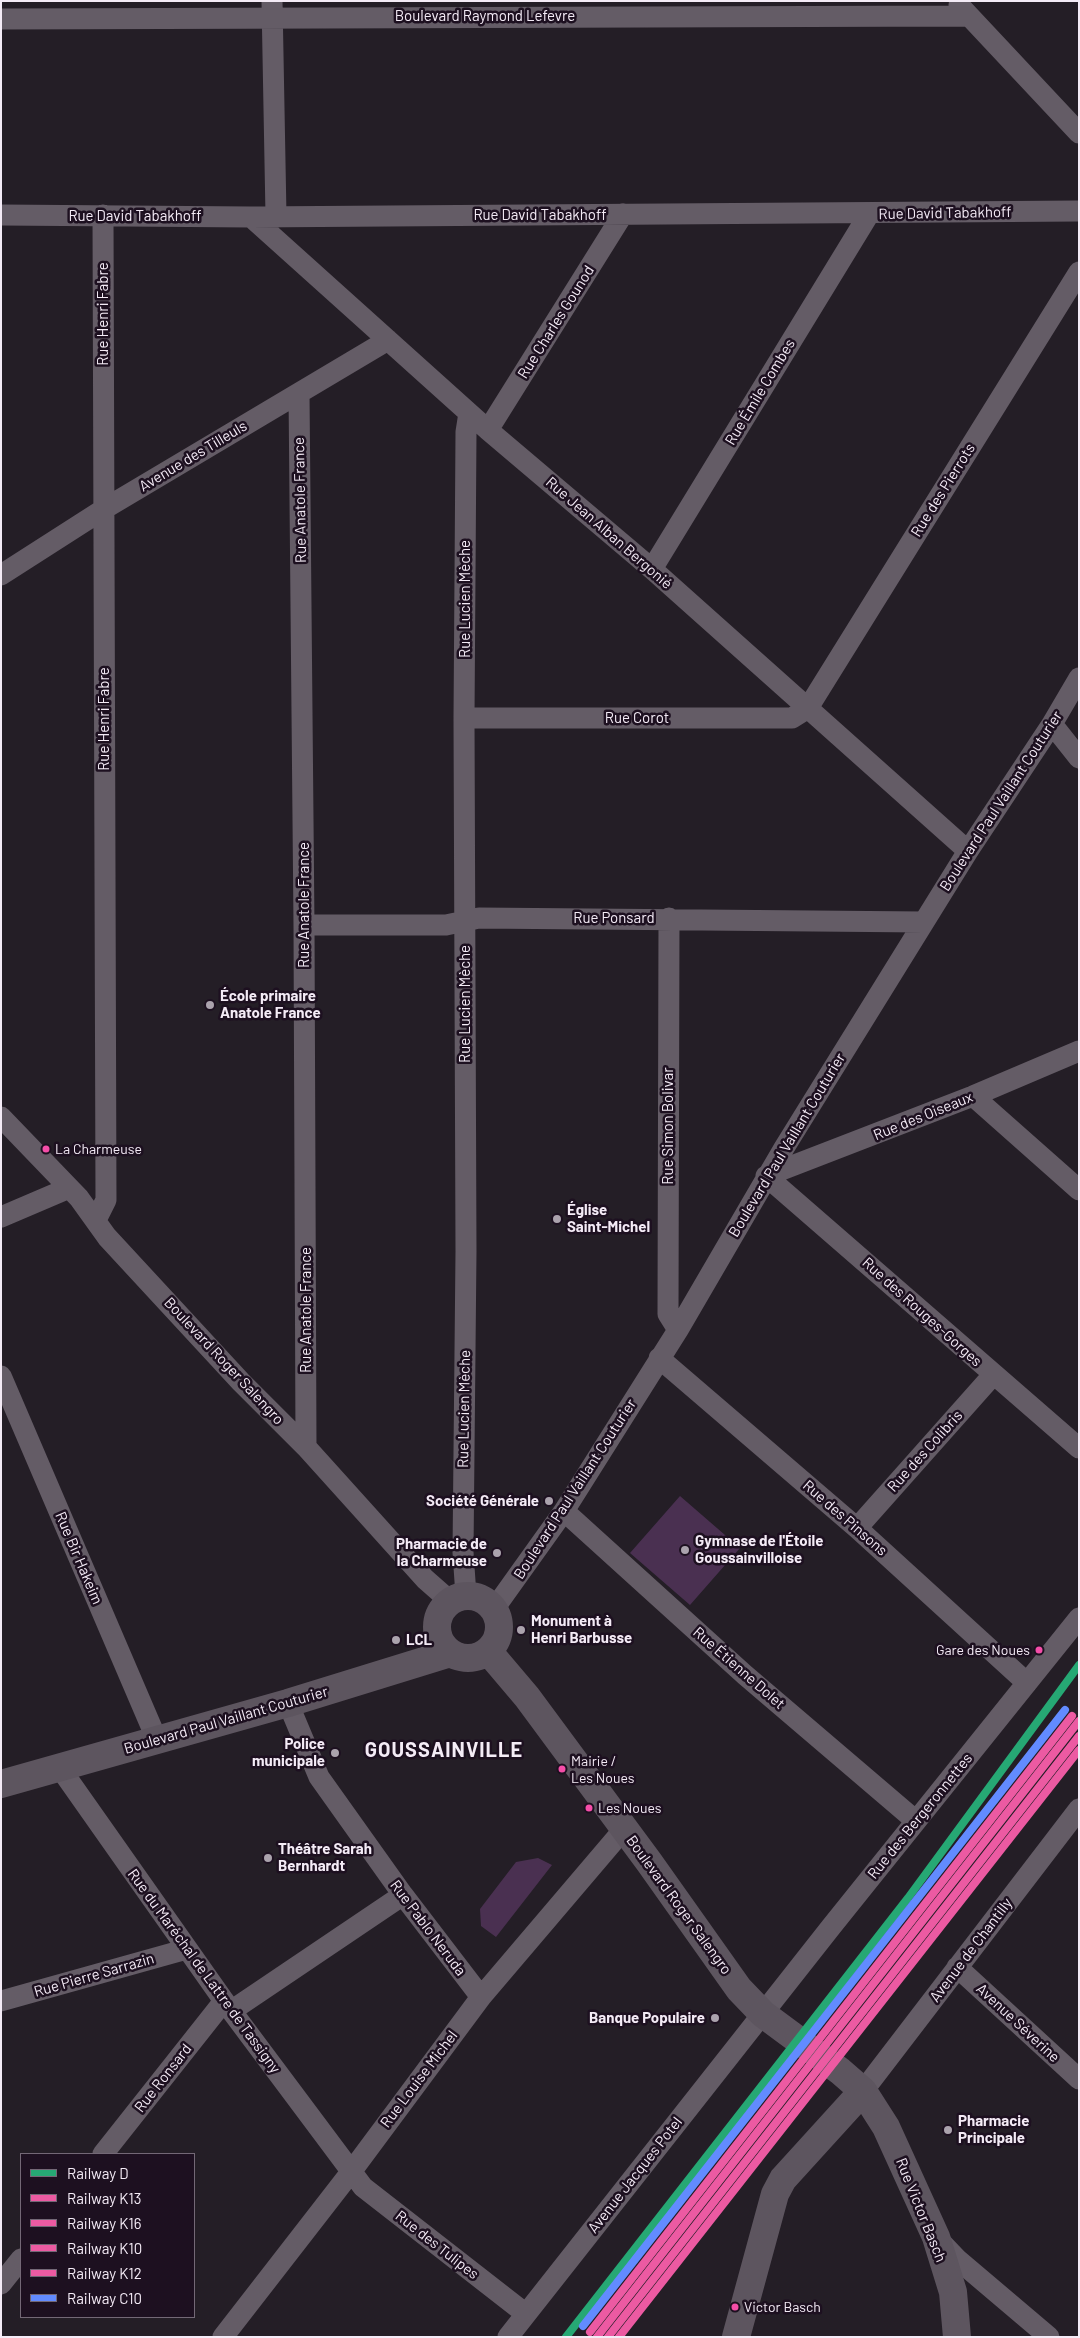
<!DOCTYPE html>
<html>
<head>
<meta charset="utf-8">
<style>
  body { margin:0 }
  #map { position:relative; width:1080px; height:2338px; overflow:hidden; background:#241e26; font-family:Barlow,sans-serif }
  canvas { display:block }
  .frame { position:absolute; inset:0; border:2px solid #f4ebf6; pointer-events:none }
  .legend { position:absolute; left:20px; top:2153px; width:175px; height:165px; box-sizing:border-box; background:#1d1020; border:1px solid #736876; margin:0; padding:6px 9px; list-style:none; font-size:15px; color:#f4ebf6 }
  .legend li { display:flex; align-items:center; gap:10px; height:25px }
  .legend b { width:25px; border:1px solid #736876 }
</style>
</head>
<body>
<div id="map">
<canvas width="1080" height="2338"></canvas>
<div class="frame"></div>
<ul class="legend">
<li><b style="height:6px;background:#26a874"></b>Railway D</li>
<li><b style="height:6px;background:#ec5aa2"></b>Railway K13</li>
<li><b style="height:6px;background:#ec5aa2"></b>Railway K16</li>
<li><b style="height:6px;background:#ec5aa2"></b>Railway K10</li>
<li><b style="height:6px;background:#ec5aa2"></b>Railway K12</li>
<li><b style="height:6px;background:#628bff"></b>Railway C10</li>
</ul>
</div>
<script>
const ctx = document.querySelector('canvas').getContext('2d');
ctx.lineJoin = 'round';
function paint(path, color) {
  ctx.fillStyle = color;
  ctx.fill(path, 'evenodd');
}
function toPath(rows) {
  const path = new Path2D();
  for (const r of rows) {
    if (r.length === 3) {
      path.moveTo(r[0] + r[2], r[1]);
      path.arc(r[0], r[1], r[2], 0, 2 * Math.PI);
      continue;
    }
    path.moveTo(r[0], r[1]);
    for (let i = 2; i < r.length; i += 2) path.lineTo(r[i], r[i + 1]);
  }
  return path;
}
function strokePath(path, color, width, dash) {
  ctx.strokeStyle = color;
  ctx.lineWidth = width;
  ctx.lineCap = dash ? 'butt' : 'round';
  ctx.setLineDash(dash || []);
  ctx.stroke(path);
}
function write(font, color, halo, rows, align = 'center') {
  ctx.font = font + ' Barlow,sans-serif';
  ctx.lineWidth = 5;
  ctx.setLineDash([]);
  ctx.textBaseline = 'middle';
  ctx.strokeStyle = halo;
  ctx.fillStyle = color;
  for (const [text, x, y, turn = 0] of rows) {
    ctx.save();
    ctx.translate(x, y);
    ctx.rotate((+turn || 0) * Math.PI / 180);
    ctx.textAlign = isNaN(turn) ? turn : align;
    if (halo) ctx.strokeText(text, 0, 0);
    ctx.fillText(text, 0, 0);
    ctx.restore();
  }
}
paint(toPath([
  [680,1496,740,1548,690,1605,630,1553],
  [538,1858,552,1865,496,1937,481,1926,480,1909,516,1862]
]), '#4a3051');
strokePath(toPath([
  [272,1,276,216],
  [959,5,1079,133],
  [1,19,969,16],
  [1,215,251,217,1079,211],
  [251,217,488,430,652,569,968,851],
  [299,393,304,925,306,1447],
  [488,430,623,214],
  [652,569,869,214],
  [1,575,104,509,388,340],
  [464,718,792,718,808,708,1079,272],
  [1052,724,1079,758],
  [669,918,668,1314,678,1330],
  [304,925,446,925,479,918,924,922],
  [973,1096,1079,1190],
  [1,1117,79,1198,107,1237,241,1382,306,1447,425,1579,450,1601],
  [766,1176,1079,1448],
  [766,1176,973,1096,1079,1051],
  [1,1217,69,1188],
  [96,1220,106,1200,103,215],
  [659,1358,857,1528,1027,1683],
  [1,1376,157,1740],
  [564,1511,745,1675,916,1821],
  [857,1528,993,1375],
  [466,1596,463,1552,466,1251,464,718,466,432,469,413],
  [494,1609,564,1511,678,1330,784,1148,968,851,1052,724,1079,678],
  [288,1703,319,1777,403,1895,481,1997],
  [60,1768,224,2001,363,2187,526,2314],
  [957,1967,1079,2079],
  [1,2001,187,1949],
  [231,2011,403,1895],
  [863,2091,1079,1809],
  [103,2154,224,2001],
  [937,2238,957,2259,1049,2337],
  [1,2284,21,2259],
  [223,2337,351,2172,481,1997,624,1829],
  [508,2337,831,1927,1079,1618]
]), '#645c66', 21);
strokePath(toPath([
  [468,1627,31],
  [488,1651,527,1697,649,1862,739,1989,763,2014,840,2071,863,2091,886,2127,936,2237,953,2292,957,2337],
  [1,1784,288,1703,450,1653],
  [736,2337,775,2194,783,2179,863,2091]
]), '#5d555f', 28);
strokePath(toPath([
  [566,2337,908,1898,1079,1665]
]), '#26a874', 8);
strokePath(toPath([
  [597,2337,1079,1721]
]), '#ec5aa2', 8);
strokePath(toPath([
  [608,2337,1079,1736]
]), '#ec5aa2', 8);
strokePath(toPath([
  [590,2332,1072,1716]
]), '#ec5aa2', 8);
strokePath(toPath([
  [619,2337,1079,1750]
]), '#ec5aa2', 8);
strokePath(toPath([
  [583,2326,1065,1710]
]), '#628bff', 8);
for (const [x, y, r, color] of [
  [210,1005,5,"#aba3ad"],
  [46,1149,4.5,"#f54da8"],
  [557,1219,5,"#aba3ad"],
  [549,1501,5,"#aba3ad"],
  [685,1550,5,"#aba3ad"],
  [497,1553,5,"#aba3ad"],
  [521,1630,5,"#aba3ad"],
  [396,1640,5,"#aba3ad"],
  [1039,1650,4.5,"#f54da8"],
  [335,1753,5,"#aba3ad"],
  [562,1769,4.5,"#f54da8"],
  [589,1808,4.5,"#f54da8"],
  [268,1858,5,"#aba3ad"],
  [715,2018,5,"#aba3ad"],
  [948,2130,5,"#aba3ad"],
  [735,2307,4.5,"#f54da8"]
]) {
  const dot = new Path2D();
  dot.arc(x, y, r, 0, 2 * Math.PI);
  ctx.fillStyle = color;
  ctx.fill(dot);
  strokePath(dot, '#1d1020', 2);
}
write('14px', '#f4ebf6', '#1d1020', [
  ["La Charmeuse",55,1149],
  ["Gare des Noues",1030,1650,"right"],
  ["Mairie /",571,1761],
  ["Les Noues",571,1778],
  ["Les Noues",598,1808],
  ["Victor Basch",744,2307]
], 'left');
write('15px', '#f4ebf6', '#1d1020', [
  ["Boulevard Raymond Lefevre",485,16],
  ["Rue David Tabakhoff",945,213,-1],
  ["Rue David Tabakhoff",540,215],
  ["Rue David Tabakhoff",135,216],
  ["Rue Henri Fabre",103,314,-90],
  ["Rue Charles Gounod",556,322,-58],
  ["Rue Émile Combes",760,392,-59],
  ["Avenue des Tilleuls",193,456,-31],
  ["Rue des Pierrots",943,490,-58],
  ["Rue Anatole France",300,500,-91],
  ["Rue Jean Alban Bergonié",609,533,41],
  ["Rue Lucien Mèche",465,599,-90],
  ["Rue Corot",637,718],
  ["Rue Henri Fabre",104,719,-90],
  ["Boulevard Paul Vaillant Couturier",1001,801,-57],
  ["Rue Anatole France",304,905,-90],
  ["Rue Ponsard",614,918],
  ["Rue Lucien Mèche",465,1004,-90],
  ["Rue des Oiseaux",923,1116,-22],
  ["Rue Simon Bolivar",668,1126,-90],
  ["Boulevard Paul Vaillant Couturier",787,1145,-59],
  ["Rue Anatole France",306,1310,-90],
  ["Rue des Rouges-Gorges",922,1312,42],
  ["Boulevard Roger Salengro",224,1361,47],
  ["Rue Lucien Mèche",464,1409,-89],
  ["Rue des Colibris",925,1451,-48],
  ["Boulevard Paul Vaillant Couturier",575,1489,-57],
  ["Rue des Pinsons",845,1518,41],
  ["Rue Bir Hakeim",79,1558,67],
  ["Rue Étienne Dolet",739,1668,41],
  ["Boulevard Paul Vaillant Couturier",226,1720,-16],
  ["Rue des Bergeronnettes",920,1816,-51],
  ["Boulevard Roger Salengro",679,1905,54],
  ["Rue Pablo Neruda",428,1928,53],
  ["Avenue de Chantilly",971,1950,-53],
  ["Rue du Maréchal de Lattre de Tassigny",204,1971,54],
  ["Rue Pierre Sarrazin",94,1975,-16],
  ["Avenue Séverine",1018,2023,43],
  ["Rue Ronsard",163,2078,-52],
  ["Rue Louise Michel",419,2079,-53],
  ["Avenue Jacques Potel",635,2175,-52],
  ["Rue Victor Basch",921,2210,68],
  ["Rue des Tulipes",437,2245,38]
]);
write('bold 15px', '#f4ebf6', '#1d1020', [
  ["École primaire",220,996],
  ["Anatole France",220,1013],
  ["Église",567,1210],
  ["Saint-Michel",567,1227],
  ["Société Générale",539,1501,"right"],
  ["Gymnase de l'Étoile",695,1541],
  ["Goussainvilloise",695,1558],
  ["Pharmacie de",487,1544,"right"],
  ["la Charmeuse",487,1561,"right"],
  ["Monument à",531,1621],
  ["Henri Barbusse",531,1638],
  ["LCL",406,1640],
  ["Police",325,1744,"right"],
  ["municipale",325,1761,"right"],
  ["Théâtre Sarah",278,1849],
  ["Bernhardt",278,1866],
  ["Banque Populaire",705,2018,"right"],
  ["Pharmacie",958,2121],
  ["Principale",958,2138]
], 'left');
ctx.letterSpacing = '1px';
write('bold 20px', '#f4ebf6', '#1d1020', [
  ["GOUSSAINVILLE",444,1750]
]);
ctx.letterSpacing = '0px';
</script>
</body>
</html>
